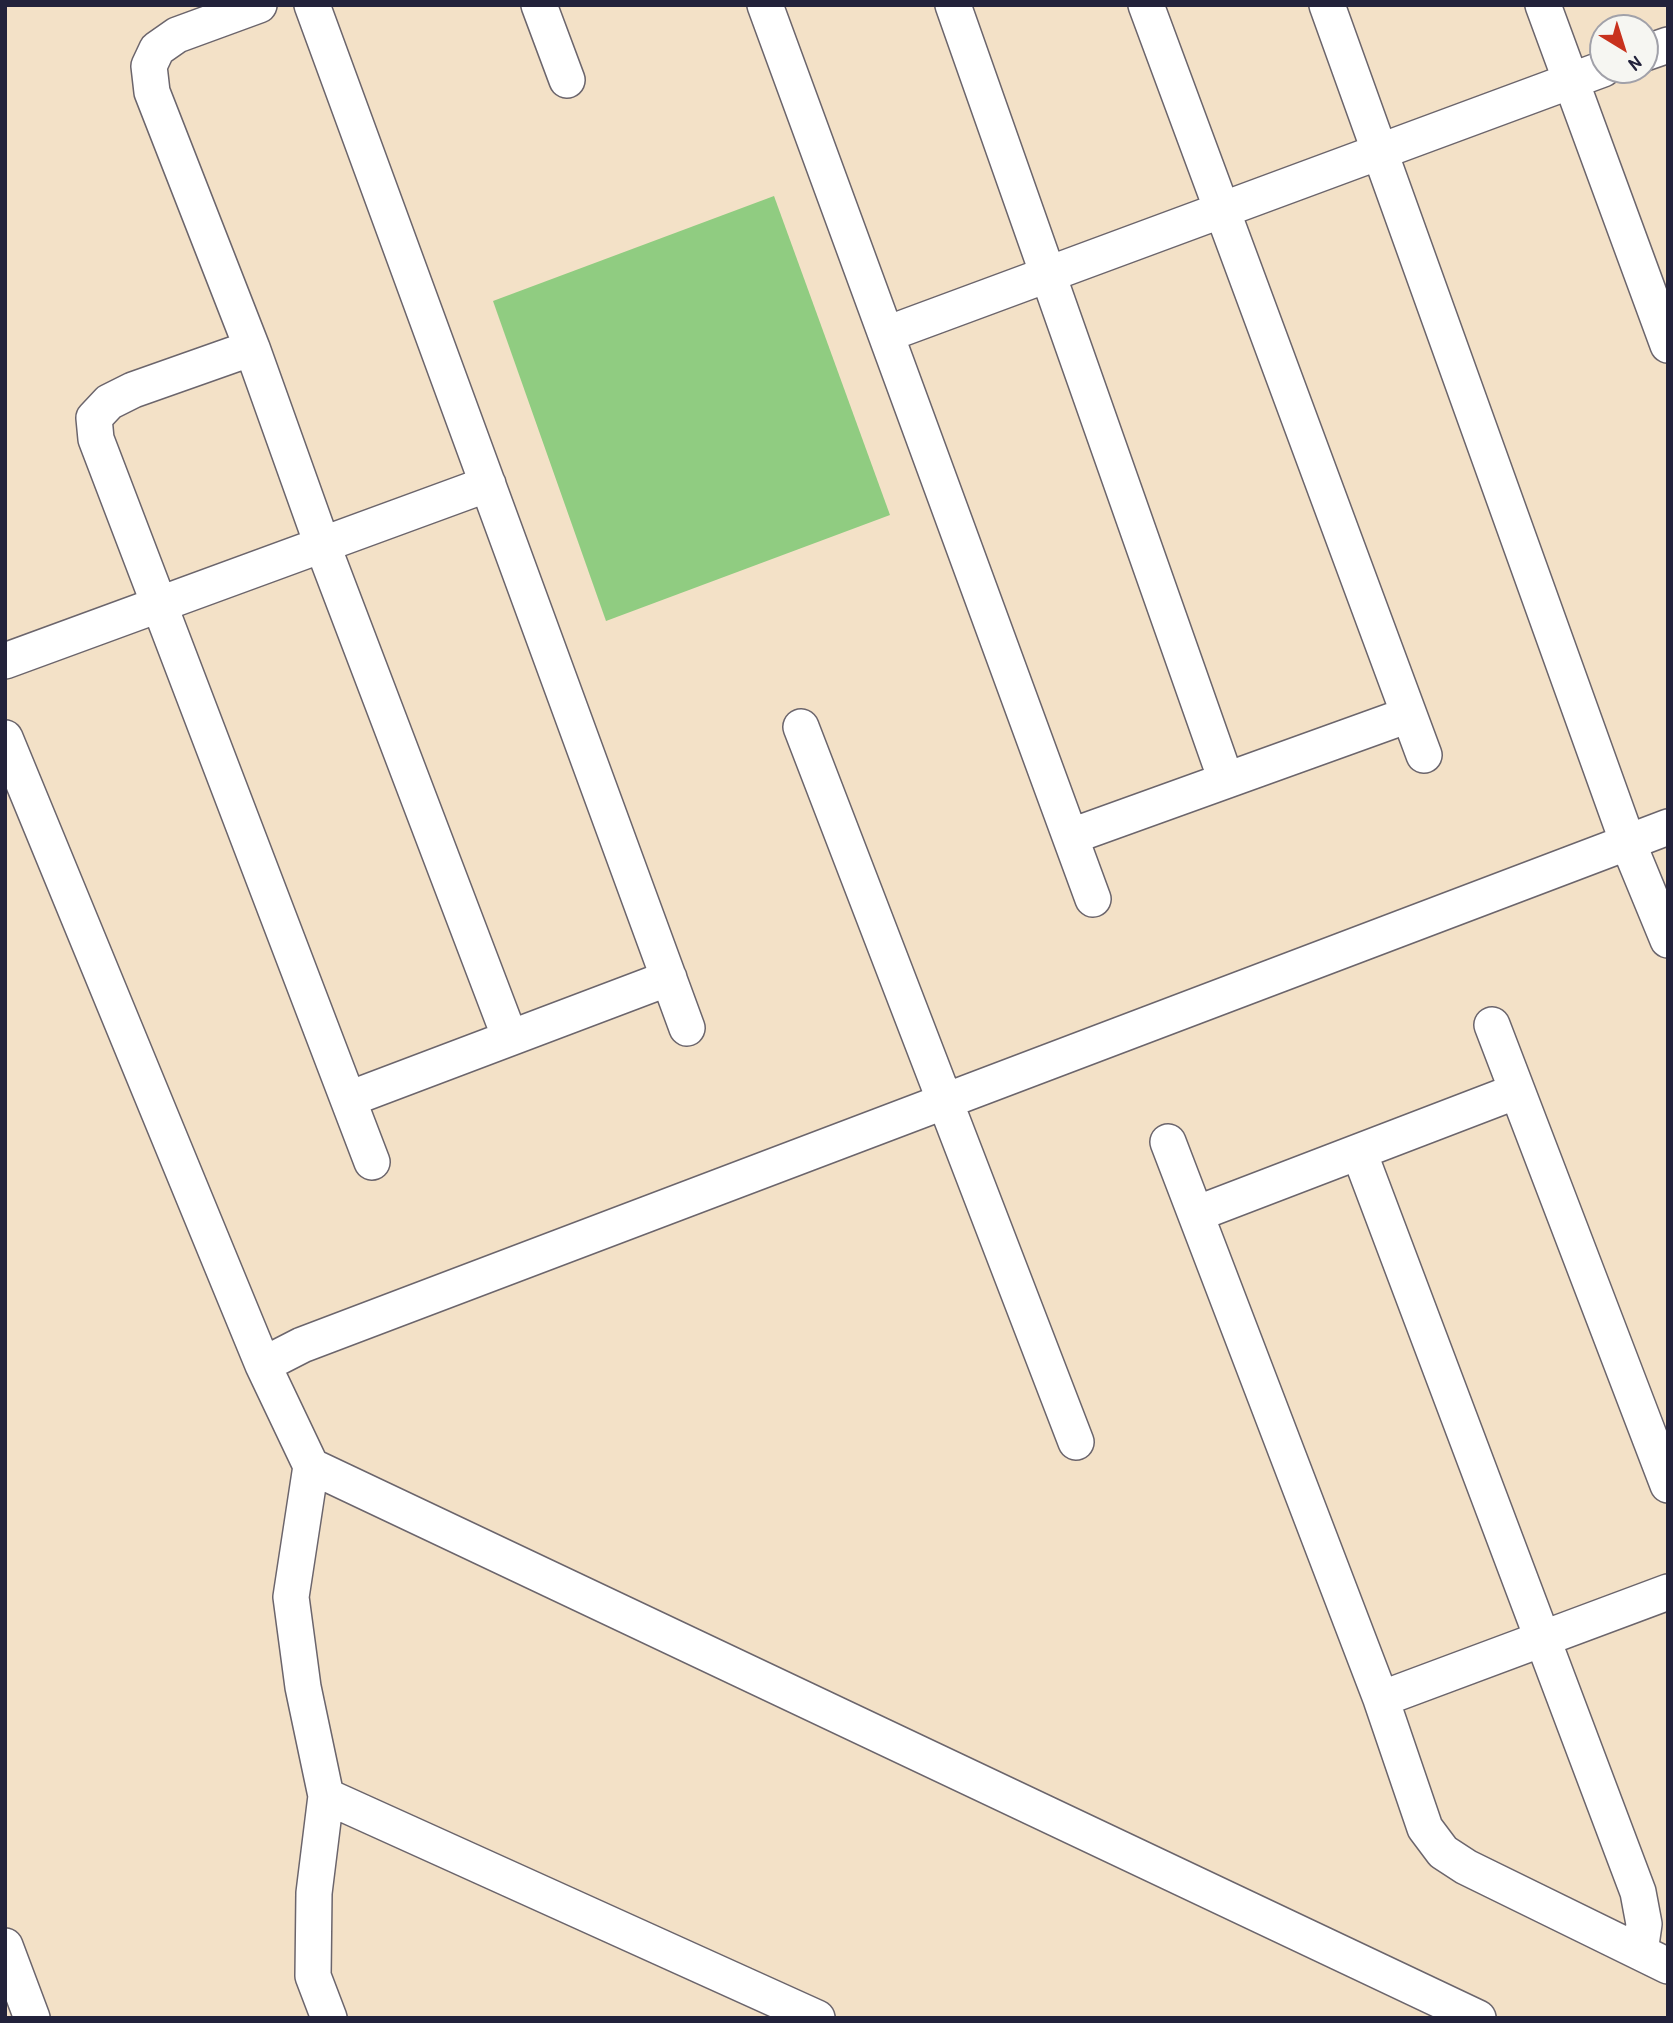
<!DOCTYPE html>
<html>
<head>
<meta charset="utf-8">
<style>
  body { margin:0 }
  #map { position:relative; width:1673px; height:2023px; overflow:hidden; background:#f3e1c7; font-family:"Patrick Hand",sans-serif }
  canvas { display:block }
  .frame { position:absolute; inset:0; border:7px solid #22223b; pointer-events:none }
  .north { position:absolute; left:1589px; top:14px; width:70px; height:70px; box-sizing:border-box; background:#f6f6f2; border:2px solid #a1a1a9; border-radius:50%; rotate:142deg; font-size:19px; font-weight:700; line-height:28px; text-align:center; color:#22223b }
  .north::after { content:''; display:block; margin:auto; width:24px; height:32px; background:#c8321e; clip-path:polygon(50% 0,100% 100%,50% 72%,0 100%) }
</style>
</head>
<body>
<div id="map">
<canvas width="1673" height="2023"></canvas>
<div class="frame"></div>
<div class="north">N</div>
</div>
<script>
const ctx = document.querySelector('canvas').getContext('2d');
ctx.lineJoin = 'round';
function paint(path, color) {
  ctx.fillStyle = color;
  ctx.fill(path, 'evenodd');
}
function toPath(rows) {
  const path = new Path2D();
  for (const r of rows) {
    path.moveTo(r[0], r[1]);
    for (let i = 2; i < r.length; i += 2) path.lineTo(r[i], r[i + 1]);
  }
  return path;
}
function strokePath(path, color, width, dash) {
  ctx.strokeStyle = color;
  ctx.lineWidth = width;
  ctx.lineCap = dash ? 'butt' : 'round';
  ctx.setLineDash(dash || []);
  ctx.stroke(path);
}
paint(toPath([
  [774,196,890,515,606,621,493,301]
]), '#90cc81');
const minor = toPath([
  [259,5,177,35,157,49,149,66,152,92,252,348,322,544,510,1038],
  [312,5,687,1028],
  [539,5,567,80],
  [765,5,1093,899],
  [953,5,1226,780],
  [1146,5,1424,755],
  [1327,5,1628,843,1668,940],
  [1543,5,1668,345],
  [1645,53,1668,45],
  [887,334,1603,69],
  [252,348,133,390,109,402,94,418,96,439,372,1162],
  [5,661,488,484],
  [801,727,1076,1442],
  [5,738,263,1365,311,1466,291,1597,303,1687,326,1796,314,1893,313,1976,329,2018],
  [1072,836,1408,715],
  [1492,1025,1668,1485],
  [349,1099,669,978],
  [1168,1142,1381,1699,1425,1828,1443,1852,1466,1867,1668,1966],
  [1359,1152,1638,1892,1644,1924,1640,1952],
  [1196,1214,1517,1091],
  [263,1365,302,1345,1668,827],
  [311,1466,1478,2018],
  [1381,1699,1668,1592],
  [326,1796,817,2018],
  [5,1946,32,2018]
]);
strokePath(minor, '#6b656c', 38);
strokePath(minor, '#fff', 35);
</script>
</body>
</html>
